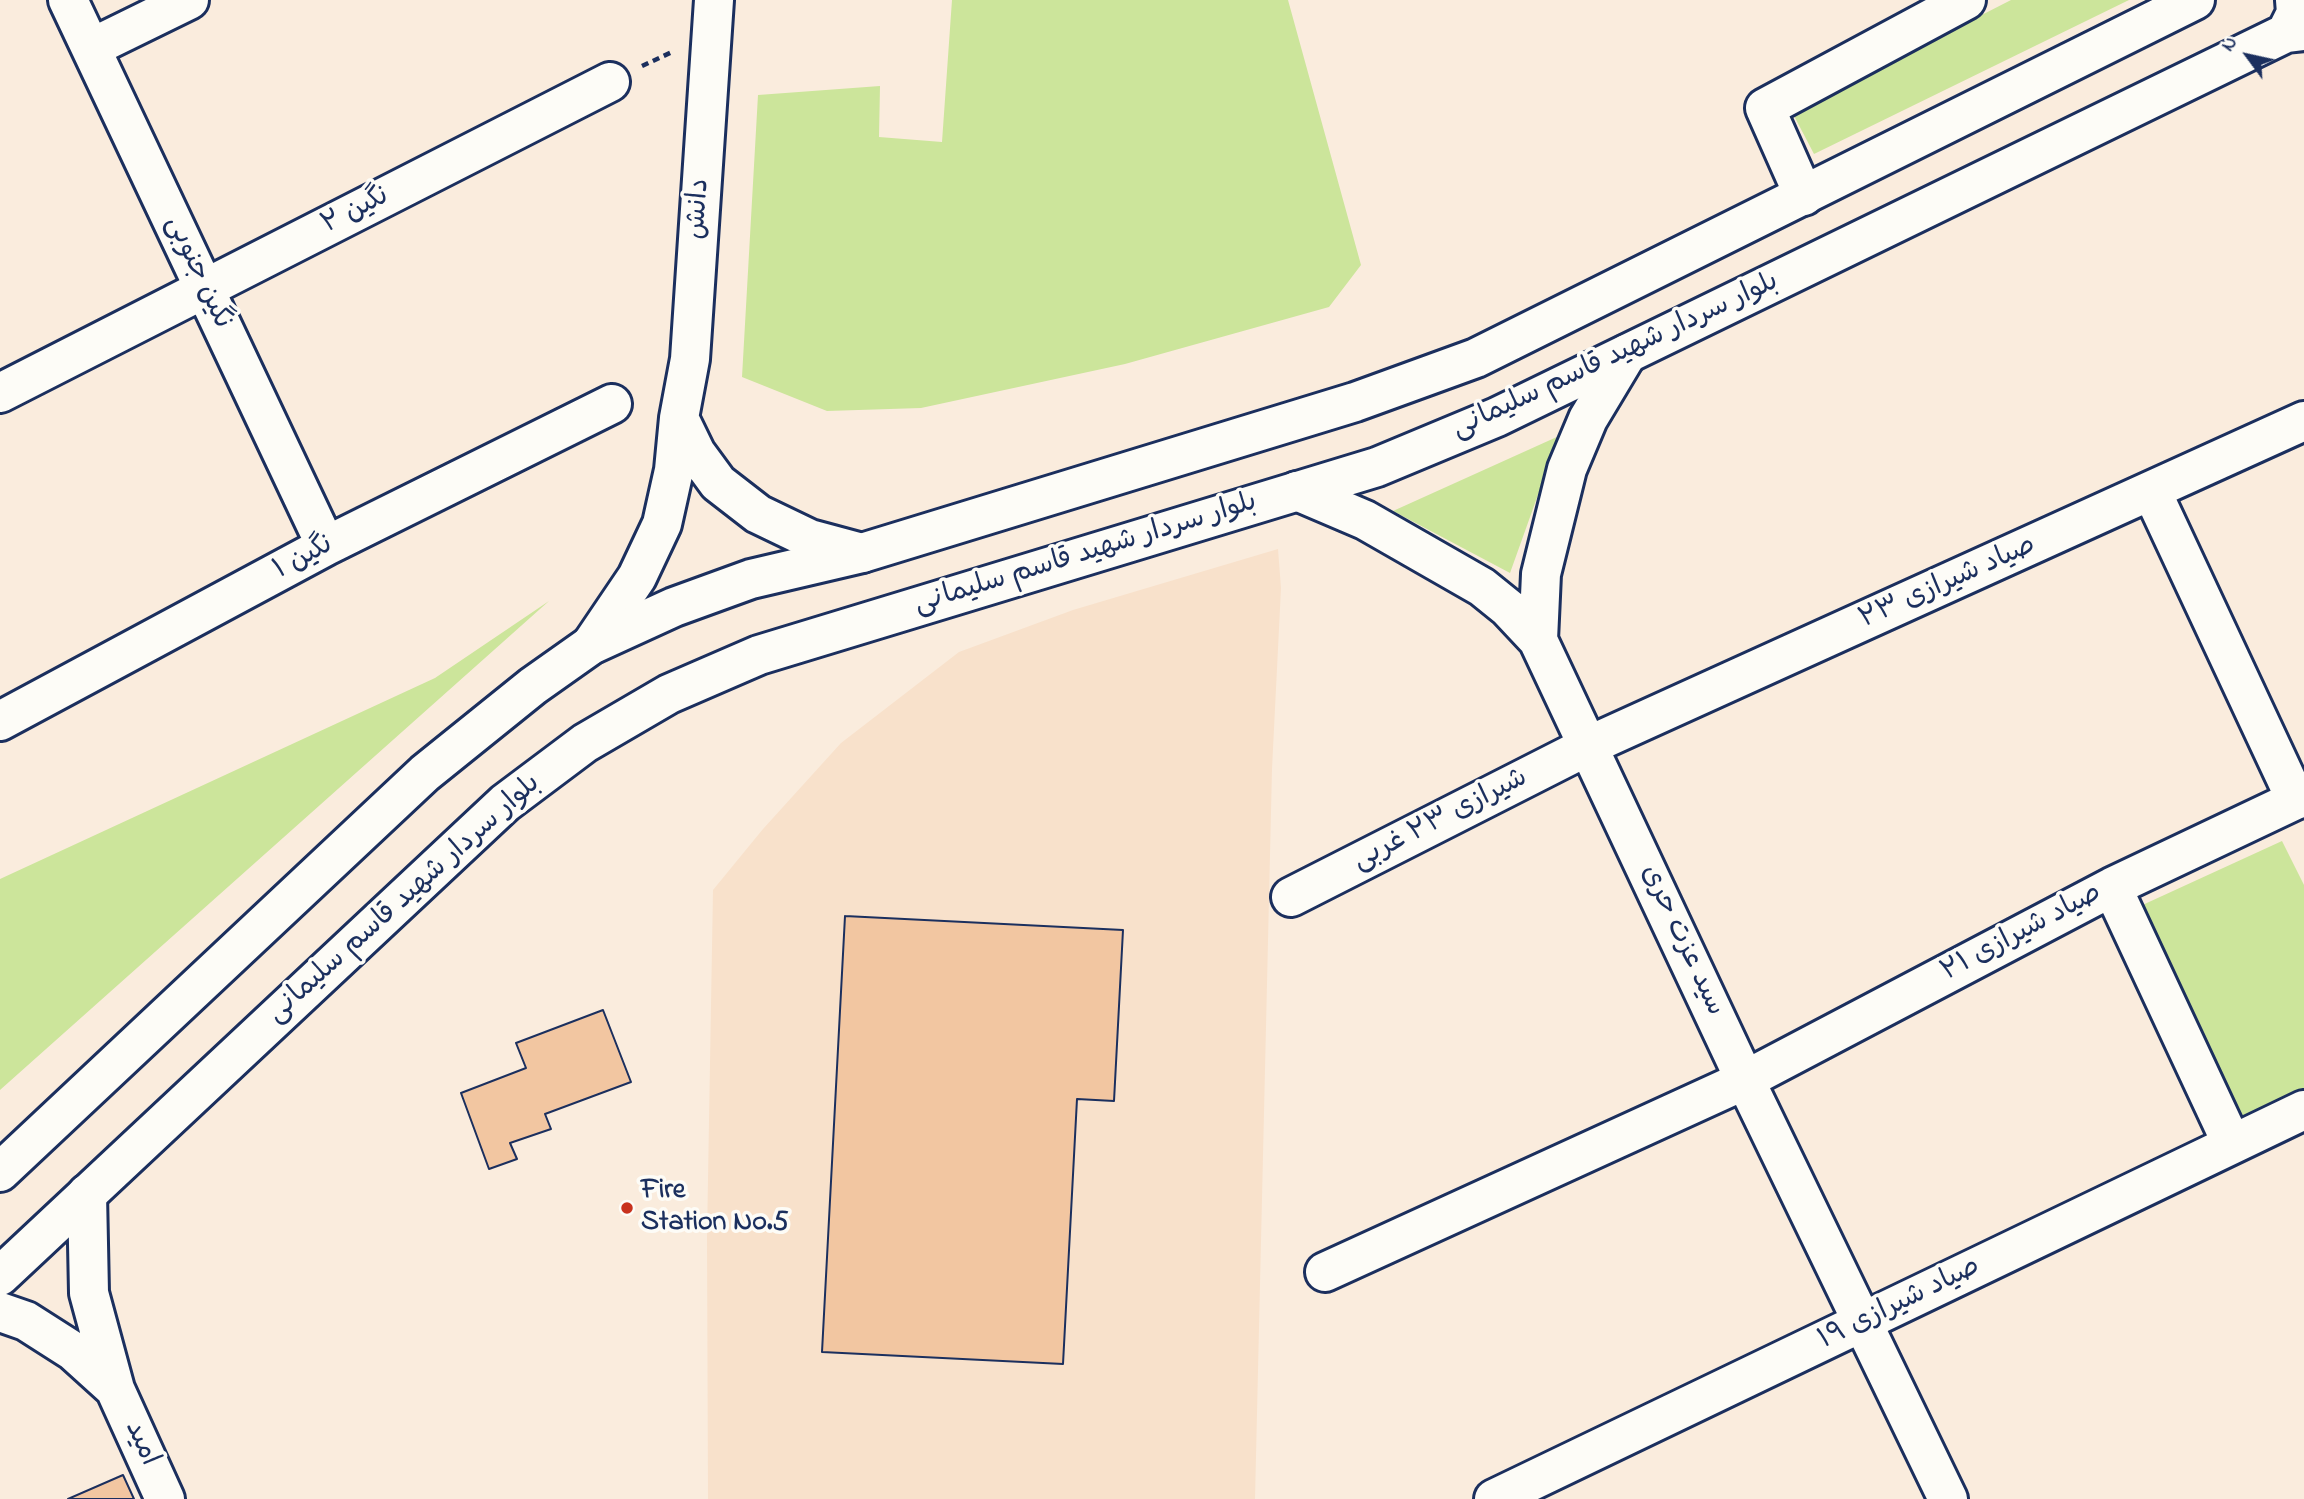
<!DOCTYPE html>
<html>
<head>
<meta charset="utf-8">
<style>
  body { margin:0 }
  #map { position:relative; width:2304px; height:1499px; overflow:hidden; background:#faecdd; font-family:"Indie Flower",sans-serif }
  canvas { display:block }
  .north { position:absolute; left:2213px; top:21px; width:70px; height:70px; -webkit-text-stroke:5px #fdfcf7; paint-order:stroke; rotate:303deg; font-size:19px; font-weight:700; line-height:28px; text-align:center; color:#1b2f5e }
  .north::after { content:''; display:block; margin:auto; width:24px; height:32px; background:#1b2f5e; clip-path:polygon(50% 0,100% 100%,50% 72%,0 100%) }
</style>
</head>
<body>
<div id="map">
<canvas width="2304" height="1499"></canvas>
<div class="north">N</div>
</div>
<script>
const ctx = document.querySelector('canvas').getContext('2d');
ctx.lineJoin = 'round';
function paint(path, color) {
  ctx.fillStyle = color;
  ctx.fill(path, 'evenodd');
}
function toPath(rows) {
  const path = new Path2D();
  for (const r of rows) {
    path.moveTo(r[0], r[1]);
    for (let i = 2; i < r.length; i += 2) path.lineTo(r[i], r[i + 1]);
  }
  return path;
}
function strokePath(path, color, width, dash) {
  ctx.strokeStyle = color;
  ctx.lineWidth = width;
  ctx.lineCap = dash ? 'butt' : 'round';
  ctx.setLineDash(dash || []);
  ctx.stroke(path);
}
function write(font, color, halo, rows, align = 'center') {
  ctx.font = font + ' "Indie Flower","Playpen Sans Arabic",sans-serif';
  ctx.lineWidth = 7;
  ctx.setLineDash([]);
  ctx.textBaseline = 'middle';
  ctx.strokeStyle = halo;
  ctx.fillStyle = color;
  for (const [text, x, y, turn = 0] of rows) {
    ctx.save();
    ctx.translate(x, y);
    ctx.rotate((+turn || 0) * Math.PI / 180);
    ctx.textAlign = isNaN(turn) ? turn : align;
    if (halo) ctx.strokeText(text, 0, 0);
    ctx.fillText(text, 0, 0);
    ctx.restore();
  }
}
paint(toPath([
  [1278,549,1281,588,1272,769,1255,1499,708,1499,707,1237,713,890,763,829,841,743,959,652,1073,610]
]), '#f8e1cb');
paint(toPath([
  [952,0,1288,0,1361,265,1329,307,1125,364,921,408,827,411,742,377,758,95,880,86,879,137,942,142],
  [2011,0,2129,0,1814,154,1792,112],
  [1559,436,1510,573,1393,511],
  [549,601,0,1090,0,879,435,678],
  [2282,841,2304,885,2304,1089,2225,1128,2125,913]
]), '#cce59b');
const building = toPath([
  [845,916,1123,930,1114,1101,1077,1099,1063,1364,822,1352,845,916],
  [603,1010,631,1082,545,1114,551,1129,510,1143,517,1159,489,1169,461,1093,526,1068,516,1043,603,1010],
  [123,1475,134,1499,68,1499,123,1475]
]);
paint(building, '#f2c6a1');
strokePath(building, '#1b2f5e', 2);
const minor = toPath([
  [68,0,326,546],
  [91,48,189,0],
  [1804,196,1765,108,1966,0],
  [0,393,610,82],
  [679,418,696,453,718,483,758,514,810,539,862,553],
  [1297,491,1365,520,1482,587,1508,608,1538,640,1745,1080,1948,1499],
  [2152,492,2296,800],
  [1538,640,1541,574,1567,469,1588,419,1627,354],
  [591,645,637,577,662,524,674,470,679,418,690,359,714,0],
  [0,721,326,546,612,404],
  [2112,887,2232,1144],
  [1291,897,1590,745,2304,421],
  [87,1194,89,1293,115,1389,165,1499],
  [1325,1272,1745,1080,2112,887,2304,796],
  [0,1312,26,1321,73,1351,115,1389],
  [1494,1499,2304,1110]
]);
const major = toPath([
  [2286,33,2296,13,2295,0],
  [0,1172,425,773,533,686,591,645,674,607,751,579,862,553,1355,402,1476,358,2195,0],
  [0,1276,505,803,585,743,669,694,759,655,1377,467,1497,417,2286,33,2304,31]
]);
strokePath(minor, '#1b2f5e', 44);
strokePath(major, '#1b2f5e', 44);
strokePath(toPath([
  [642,66,672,52]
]), '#1b2f5e', 4.5, [7, 5]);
strokePath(minor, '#fdfcf7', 38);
strokePath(major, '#fdfcf7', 38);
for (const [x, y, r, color] of [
  [627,1208,7,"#c8321e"]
]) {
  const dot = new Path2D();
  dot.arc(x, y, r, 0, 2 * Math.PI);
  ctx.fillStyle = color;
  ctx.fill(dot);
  strokePath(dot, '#fdfcf7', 2.5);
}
write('28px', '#1b2f5e', '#fdfcf7', [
  ["دانش",700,209,-86],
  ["نگین ۲",356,212,-27],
  ["نگین جنوبی",197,273,65],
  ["بلوار سردار شهید قاسم سلیمانی",1616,357,-25],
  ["بلوار سردار شهید قاسم سلیمانی",1086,555,-17],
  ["نگین ۱",304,559,-28],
  ["صیاد شیرازی ۲۳",1948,584,-24],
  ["شیرازی ۲۳ غربی",1441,821,-27],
  ["بلوار سردار شهید قاسم سلیمانی",405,900,-42],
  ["صیاد شیرازی ۲۱",2022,934,-28],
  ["سید عزت حری",1681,941,65],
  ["صیاد شیرازی ۱۹",1900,1305,-26],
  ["امید",140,1444,66]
]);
write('bold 28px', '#1b2f5e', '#fdfcf7', [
  ["Fire",641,1192],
  ["Station No.5",641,1224]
], 'left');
</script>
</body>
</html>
